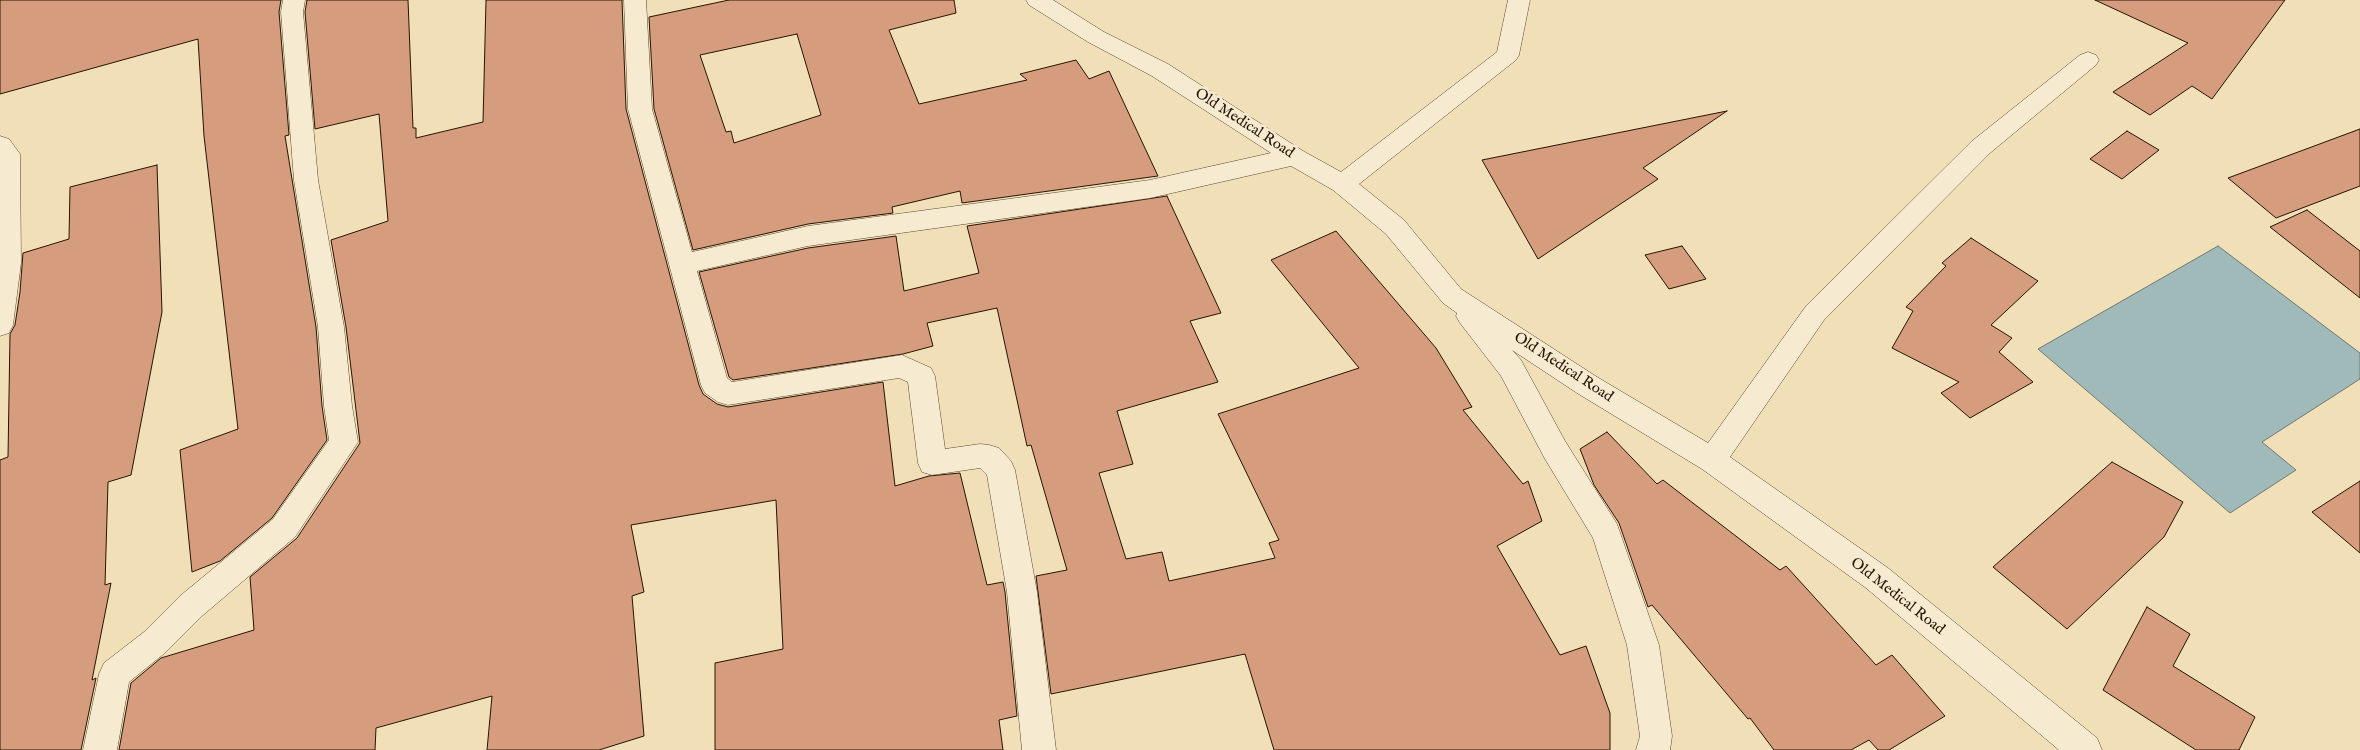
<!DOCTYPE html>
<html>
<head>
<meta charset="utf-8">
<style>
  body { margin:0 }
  canvas { display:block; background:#f1dfb8 }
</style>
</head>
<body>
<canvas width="2360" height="750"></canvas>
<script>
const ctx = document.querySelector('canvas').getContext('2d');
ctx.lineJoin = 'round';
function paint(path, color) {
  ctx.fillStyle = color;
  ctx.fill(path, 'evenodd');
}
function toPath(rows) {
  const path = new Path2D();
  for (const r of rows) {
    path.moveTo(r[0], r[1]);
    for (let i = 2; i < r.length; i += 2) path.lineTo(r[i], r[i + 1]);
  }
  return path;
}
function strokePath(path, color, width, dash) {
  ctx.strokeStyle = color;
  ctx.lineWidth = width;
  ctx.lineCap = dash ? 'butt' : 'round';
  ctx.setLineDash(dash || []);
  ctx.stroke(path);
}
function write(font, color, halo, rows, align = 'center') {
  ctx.font = font + ' "IM FELL English",serif';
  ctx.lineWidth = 5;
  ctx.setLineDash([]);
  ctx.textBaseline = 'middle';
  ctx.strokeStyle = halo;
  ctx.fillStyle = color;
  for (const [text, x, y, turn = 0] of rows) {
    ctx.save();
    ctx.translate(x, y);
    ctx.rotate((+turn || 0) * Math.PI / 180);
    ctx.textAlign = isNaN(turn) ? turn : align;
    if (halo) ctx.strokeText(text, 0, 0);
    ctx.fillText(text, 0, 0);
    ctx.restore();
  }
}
const water = toPath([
  [2218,246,2360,353,2360,379,2262,442,2296,470,2230,513,2038,349,2218,246]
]);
paint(water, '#a0baba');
strokePath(water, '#6f7870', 1);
const building = toPath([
  [0,0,281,0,279,12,289,135,285,136,316,327,322,406,327,440,272,518,220,561,192,572,180,450,238,429,204,136,198,39,0,94,0,0],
  [307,0,408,0,413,128,416,128,416,138,483,122,486,0,622,0,626,109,699,385,703,394,717,404,728,407,883,382,895,486,929,476,960,473,987,585,1003,582,1005,592,1017,716,999,720,1003,750,715,750,715,663,783,649,776,500,631,525,644,592,632,596,644,736,599,750,487,750,492,696,376,728,375,750,119,750,131,683,161,658,254,630,250,577,297,538,360,443,346,327,331,240,388,221,379,114,315,129,305,12,307,0],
  [729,0,954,0,956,13,889,30,919,104,1027,80,1020,74,1076,60,1089,79,1109,71,1158,176,962,203,960,191,892,207,893,213,808,224,693,250,654,109,649,17,729,0],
  [797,34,821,115,734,143,731,131,726,132,700,55,797,34],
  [2095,0,2285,0,2212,99,2192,86,2150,115,2113,92,2188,43,2095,0],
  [1727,111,1643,168,1658,179,1538,259,1482,160,1727,111],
  [2360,129,2360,186,2276,218,2228,178,2360,129],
  [2127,131,2159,150,2122,179,2090,159,2127,131],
  [157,165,162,312,131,475,108,482,105,585,111,583,92,680,96,678,81,750,0,750,0,460,8,457,10,334,15,325,20,292,23,253,69,239,70,187,157,165],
  [1167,196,1221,313,1190,321,1218,382,1117,411,1133,464,1099,473,1126,559,1162,552,1169,581,1275,558,1269,543,1279,540,1218,414,1359,368,1271,260,1336,231,1436,348,1472,407,1463,410,1523,484,1528,481,1542,521,1497,546,1560,655,1586,646,1610,713,1610,750,1274,750,1245,654,1051,694,1036,576,1067,570,1031,445,1027,446,997,308,927,323,933,346,903,354,733,380,729,377,699,272,808,248,896,236,904,291,979,273,967,226,1167,196],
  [2307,210,2360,251,2360,298,2270,227,2307,210],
  [1971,238,2038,281,1991,325,2012,338,1999,352,2033,382,1970,418,1941,393,1959,382,1892,348,1913,311,1906,307,1946,266,1942,263,1971,238],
  [1682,246,1706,279,1669,289,1645,255,1682,246],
  [1607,432,1657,484,1663,480,1780,570,1786,566,1876,665,1892,655,1945,716,1889,750,1878,750,1869,740,1851,750,1774,750,1750,718,1748,719,1652,605,1648,607,1619,523,1594,485,1580,449,1607,432],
  [2112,462,2183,502,2164,537,2067,629,1993,567,2112,462],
  [2360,481,2360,553,2312,512,2360,481],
  [2147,607,2190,634,2173,666,2255,717,2239,750,2196,750,2103,690,2147,607]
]);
paint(building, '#d69c7e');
strokePath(building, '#261401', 1);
const minor = toPath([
  [283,0,305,0,303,12,318,180,344,327,352,406,358,442,295,537,202,616,166,652,129,682,117,750,83,750,99,674,104,663,144,632,180,596,273,519,329,440,324,406,318,327,294,180,281,12,283,0],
  [624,0,646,0,652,109,692,252,808,226,1150,180,1271,153,1152,76,1088,42,1029,5,1026,0,1053,0,1104,32,1168,64,1303,151,1341,172,1497,52,1508,0,1530,0,1519,55,1516,60,1359,184,1404,220,1461,289,1597,377,1708,443,1806,306,1972,141,2080,55,2088,52,2096,55,2099,60,2096,65,1990,153,1824,320,1730,457,1888,568,2097,738,2102,750,2059,750,1866,588,1702,469,1577,393,1512,350,1521,360,1565,441,1617,524,1659,645,1672,736,1670,750,1636,750,1640,736,1627,645,1593,538,1545,459,1501,376,1460,323,1456,316,1457,313,1443,303,1386,234,1333,190,1291,166,1150,198,808,246,697,271,727,378,732,382,902,355,931,368,935,376,945,449,980,444,989,445,999,448,1011,461,1015,470,1037,592,1056,750,1022,750,1007,592,987,475,980,468,932,475,922,472,918,463,908,382,899,378,728,405,718,402,705,393,701,385,628,109,624,0],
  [0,136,9,139,20,154,21,263,13,325,9,333,0,336,0,136]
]);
strokePath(minor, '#59472f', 1);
paint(minor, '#f6ead1');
write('15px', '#261401', '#f6ead1', [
  ["Old Medical Road",1244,124,33],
  ["Old Medical Road",1563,368,33],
  ["Old Medical Road",1897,597,38]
]);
</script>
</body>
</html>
